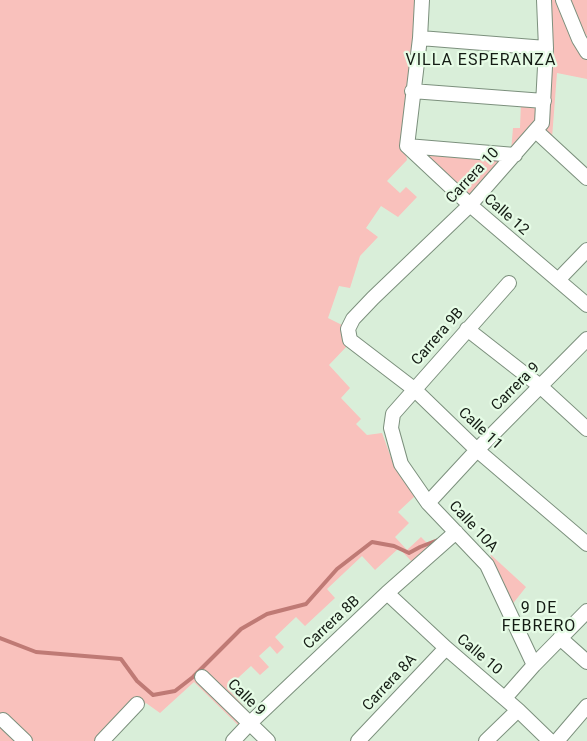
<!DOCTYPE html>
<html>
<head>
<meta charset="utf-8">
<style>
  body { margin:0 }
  canvas { display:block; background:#d9eed9 }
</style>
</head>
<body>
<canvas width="587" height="741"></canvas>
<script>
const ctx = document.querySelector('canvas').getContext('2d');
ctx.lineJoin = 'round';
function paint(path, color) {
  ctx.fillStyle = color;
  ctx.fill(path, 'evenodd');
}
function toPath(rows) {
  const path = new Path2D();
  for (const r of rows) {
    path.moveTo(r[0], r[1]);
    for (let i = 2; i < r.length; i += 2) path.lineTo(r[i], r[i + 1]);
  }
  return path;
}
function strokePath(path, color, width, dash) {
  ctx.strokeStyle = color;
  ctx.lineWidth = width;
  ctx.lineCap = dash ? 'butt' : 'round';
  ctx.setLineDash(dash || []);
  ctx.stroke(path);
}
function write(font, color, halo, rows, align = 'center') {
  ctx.font = font + ' Roboto,sans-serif';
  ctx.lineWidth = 4.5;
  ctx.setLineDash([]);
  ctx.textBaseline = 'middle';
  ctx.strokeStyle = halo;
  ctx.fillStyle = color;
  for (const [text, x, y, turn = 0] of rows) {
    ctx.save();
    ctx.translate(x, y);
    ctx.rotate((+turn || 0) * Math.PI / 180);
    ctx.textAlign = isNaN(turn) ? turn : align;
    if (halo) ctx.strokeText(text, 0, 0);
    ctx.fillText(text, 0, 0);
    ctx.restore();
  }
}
paint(toPath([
  [0,0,418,0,403,135,407,160,387,181,400,193,406,187,417,197,398,217,381,206,366,228,378,237,360,256,350,288,339,286,328,318,344,326,348,345,329,365,350,388,341,398,361,419,356,424,367,435,382,433,393,463,415,496,398,512,409,523,395,537,407,550,421,537,431,547,412,562,399,548,375,570,362,556,327,589,335,598,305,626,296,617,275,637,284,647,277,654,270,646,259,656,269,667,260,675,251,666,227,688,250,713,238,725,194,682,160,713,146,703,111,741,0,741],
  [549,0,559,0,576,39,587,59,587,79,557,73,552,138,542,130],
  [567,0,587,0,587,35,583,37],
  [521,102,539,104,539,121,511,151,513,128,520,128],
  [414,149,507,158,470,200],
  [490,554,526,587,511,606]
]), '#f9c1bc');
strokePath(toPath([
  [0,638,36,652,121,659,137,681,153,695,175,691,193,677,241,629,267,614,306,604,337,569,372,542,394,546,409,553,420,547,438,540]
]), '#bf7a75', 4);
const street = toPath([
  [544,0,546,48,542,123,470,205,373,298,353,319,348,329,350,340,414,389,477,450,587,544],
  [563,0,579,39,587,52],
  [420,38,546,48],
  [412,91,544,101],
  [536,131,587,178],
  [407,146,470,205,587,305],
  [407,146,420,38,422,0],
  [407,146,515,155],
  [558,280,587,250],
  [509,283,393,414,391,428,401,464,428,503,487,565,534,665],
  [467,329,540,386,587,429],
  [428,503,477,450,587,339],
  [387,593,446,648,518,710,550,741],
  [560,638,587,662],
  [202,677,268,741],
  [505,698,534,665,587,611],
  [3,720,25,741],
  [102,741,137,704],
  [233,741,249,724,387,593,456,532],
  [358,741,446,648],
  [486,741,518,710],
  [557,741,587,706]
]);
strokePath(street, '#7c907d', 16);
strokePath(street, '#fff', 14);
write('15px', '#141b14', '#e6fce6', [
  ["Carrera 10",473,176,-47],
  ["Calle 12",506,215,41],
  ["Carrera 9B",438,337,-49],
  ["Carrera 9",516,387,-45],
  ["Calle 11",480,429,43],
  ["Calle 10A",473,527,47],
  ["Carrera 8B",332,623,-43],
  ["Calle 10",479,655,40],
  ["Carrera 8A",390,683,-47],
  ["Calle 9",246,698,44]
]);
ctx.letterSpacing = '1px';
write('16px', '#141b14', '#e6fce6', [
  ["VILLA ESPERANZA",481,61],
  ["9 DE",539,609],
  ["FEBRERO",539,627]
]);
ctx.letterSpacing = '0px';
</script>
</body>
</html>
